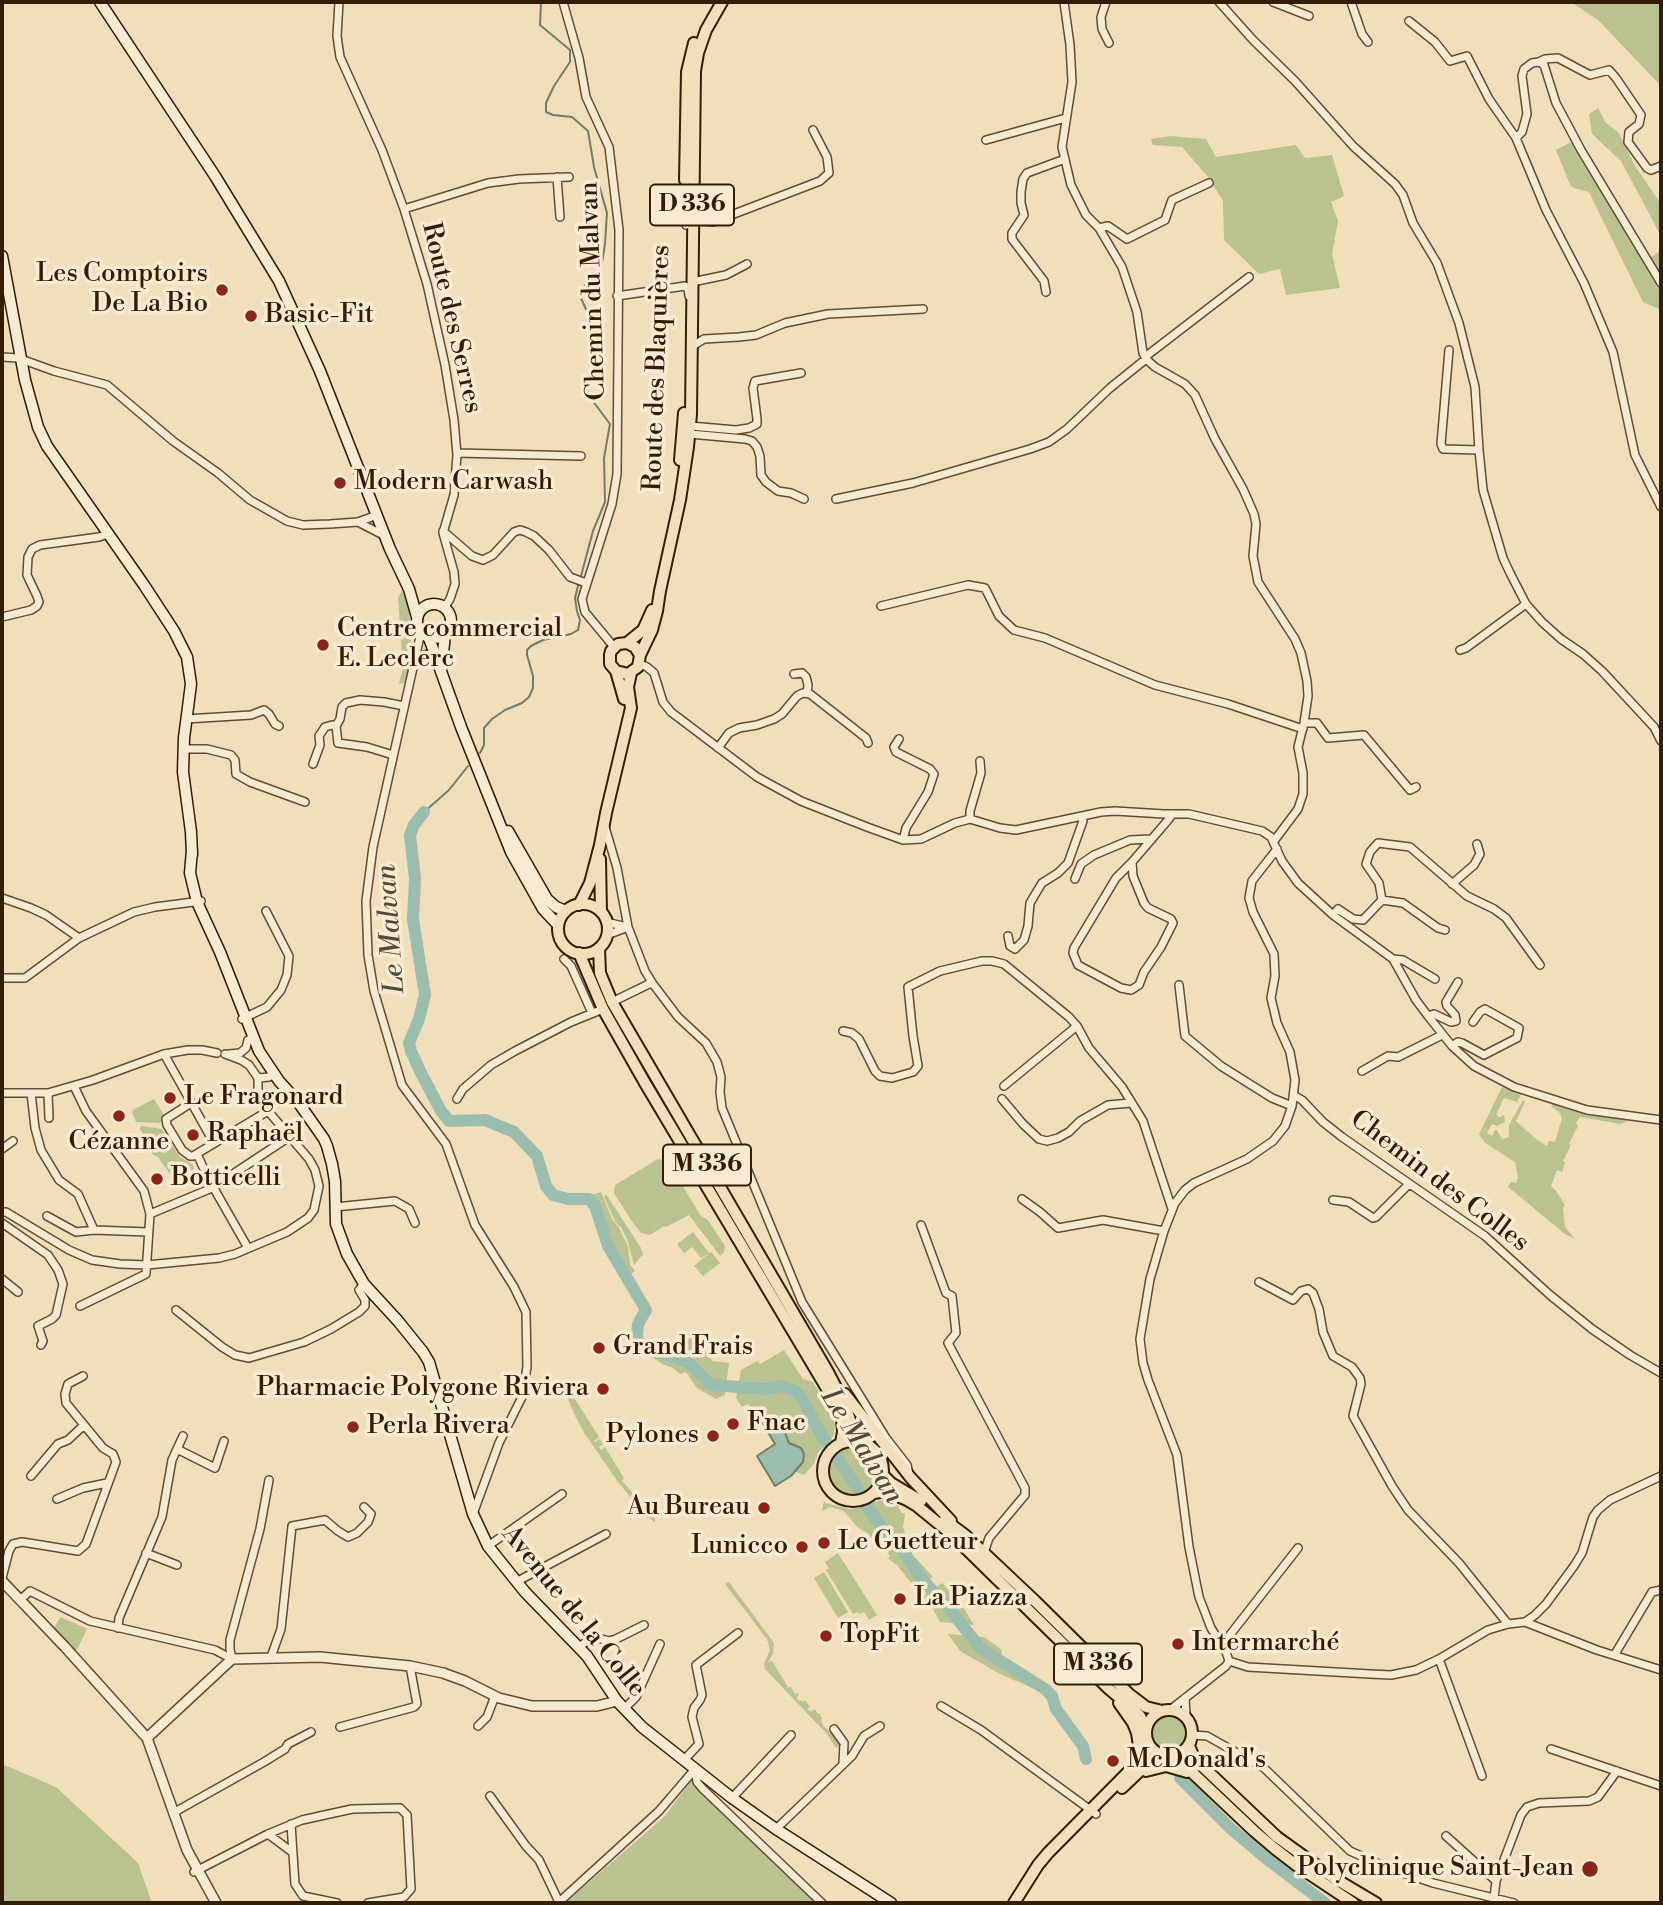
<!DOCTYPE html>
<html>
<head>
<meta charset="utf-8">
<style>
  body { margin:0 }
  #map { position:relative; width:1663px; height:1905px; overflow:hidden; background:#f1dfbc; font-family:"Libre Bodoni",serif }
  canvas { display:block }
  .frame { position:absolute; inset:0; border:4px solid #341c05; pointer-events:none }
</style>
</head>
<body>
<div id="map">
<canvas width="1663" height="1905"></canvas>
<div class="frame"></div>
</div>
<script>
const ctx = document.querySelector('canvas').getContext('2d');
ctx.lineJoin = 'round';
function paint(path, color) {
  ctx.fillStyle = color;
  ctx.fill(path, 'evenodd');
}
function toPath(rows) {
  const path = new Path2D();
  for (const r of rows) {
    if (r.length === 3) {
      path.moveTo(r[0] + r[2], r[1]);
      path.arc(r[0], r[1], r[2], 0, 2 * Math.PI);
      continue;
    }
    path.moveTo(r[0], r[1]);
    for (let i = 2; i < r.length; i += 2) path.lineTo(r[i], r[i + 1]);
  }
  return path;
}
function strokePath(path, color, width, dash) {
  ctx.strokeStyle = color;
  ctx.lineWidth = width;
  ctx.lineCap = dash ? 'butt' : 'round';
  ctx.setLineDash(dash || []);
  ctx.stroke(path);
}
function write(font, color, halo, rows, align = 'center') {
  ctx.font = font + ' "Libre Bodoni",serif';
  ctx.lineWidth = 7;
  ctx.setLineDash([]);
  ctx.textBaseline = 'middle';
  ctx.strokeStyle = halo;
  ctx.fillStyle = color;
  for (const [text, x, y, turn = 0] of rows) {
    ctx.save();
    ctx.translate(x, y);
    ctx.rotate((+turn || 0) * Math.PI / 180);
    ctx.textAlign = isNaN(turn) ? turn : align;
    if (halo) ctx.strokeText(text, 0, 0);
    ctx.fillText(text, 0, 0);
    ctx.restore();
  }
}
paint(toPath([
  [1571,2,1661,2,1661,86,1598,20],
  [1598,108,1606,123,1619,133,1635,166,1661,204,1661,236,1621,161,1592,134,1589,114],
  [1170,136,1206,139,1216,157,1296,145,1305,158,1332,155,1344,196,1331,202,1338,221,1332,254,1340,288,1286,295,1280,269,1259,274,1224,240,1223,201,1208,177,1182,147,1153,145,1151,139],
  [1579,138,1649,258,1661,251,1661,310,1643,302,1589,192,1571,187,1556,150],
  [402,590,409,607,411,641,409,666,407,679,405,683,399,684,403,668,398,598],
  [1502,1087,1521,1095,1517,1102,1504,1098,1496,1115,1500,1117,1504,1115,1505,1122,1497,1126,1492,1124,1487,1133,1492,1136,1496,1129,1502,1139,1509,1137,1509,1125,1523,1100,1525,1102,1516,1121,1536,1139,1547,1146,1549,1141,1555,1142,1562,1118,1559,1112,1551,1106,1553,1104,1570,1110,1629,1121,1620,1124,1580,1117,1576,1123,1578,1126,1569,1144,1571,1145,1563,1161,1565,1162,1562,1172,1557,1170,1551,1186,1556,1191,1565,1205,1563,1208,1565,1227,1575,1239,1565,1234,1508,1187,1511,1182,1516,1183,1518,1178,1515,1162,1485,1143,1479,1134],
  [154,1099,164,1115,161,1122,159,1123,136,1122,132,1113,133,1110],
  [141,1126,162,1129,179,1156,193,1165,194,1169,176,1176,170,1174,158,1157,152,1154,146,1144,146,1140,140,1129],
  [658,1159,662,1160,674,1171,700,1215,708,1220,725,1246,724,1252,720,1256,689,1215,666,1227,664,1226,650,1235,641,1233,633,1223,614,1193,615,1185],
  [601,1192,612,1219,619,1228,628,1246,630,1264,635,1271,628,1276,607,1239,604,1224,595,1204,588,1196],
  [606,1194,641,1248,643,1254,634,1265,628,1242,621,1227,616,1223,604,1197],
  [693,1232,709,1253,711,1252,720,1263,703,1276,694,1266,709,1253,701,1258,692,1247,684,1253,677,1244],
  [696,1335,712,1361,729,1363,725,1395,716,1399,697,1388,686,1372,680,1374,671,1367,664,1365,653,1358,638,1353,657,1339,677,1345],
  [784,1350,803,1379,813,1382,829,1407,835,1425,834,1435,824,1445,818,1453,814,1464,804,1475,794,1471,803,1462,805,1454,800,1447,791,1444,787,1440,781,1422,773,1415,755,1411,748,1404,742,1407,736,1398,741,1370,757,1361,760,1364],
  [568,1385,571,1397,575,1399,599,1437,594,1441,595,1442,600,1439,603,1444,599,1447,601,1450,605,1447,624,1478,622,1481,655,1518,655,1522,647,1517,618,1482,585,1434,575,1416,563,1386],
  [848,1446,854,1446,857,1449,874,1456,877,1464,878,1471,875,1483,867,1492,861,1495,849,1496,843,1494,837,1490,830,1480,828,1468,829,1462,837,1452],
  [881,1500,896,1503,902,1513,905,1513,903,1527,912,1554,933,1577,915,1588,897,1565,887,1558,890,1557,886,1549,877,1542,875,1544,869,1534,857,1527,844,1511,830,1507,822,1511,824,1501,826,1503,849,1509,863,1507],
  [838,1553,877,1615,869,1620,864,1612,859,1614,858,1612,853,1614,826,1570,829,1568,825,1562],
  [824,1572,848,1612,838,1618,814,1578],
  [729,1582,774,1643,773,1654,768,1662,772,1661,788,1687,786,1688,791,1687,795,1694,798,1693,799,1695,796,1698,799,1701,801,1700,802,1702,805,1700,810,1707,807,1709,810,1712,815,1709,817,1713,819,1713,822,1718,821,1720,823,1725,831,1733,833,1732,841,1745,840,1746,836,1748,827,1734,765,1669,764,1663,770,1650,767,1639,725,1584],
  [942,1583,958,1599,974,1625,940,1622,932,1607,923,1596],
  [61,1617,87,1629,76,1652,53,1629],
  [948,1634,984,1637,1002,1650,1001,1657,1027,1677,1047,1685,1044,1693,1000,1674,960,1651],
  [1169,1733,18],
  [2,1764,56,1787,138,1863,152,1903,2,1903],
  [691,1781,817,1903,565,1903,664,1817]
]), '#bac291');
const water = toPath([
  [756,1412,777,1418,781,1423,789,1443,801,1448,804,1454,803,1462,791,1476,775,1486,757,1456,775,1444,756,1412]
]);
paint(water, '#9bbdae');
strokePath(water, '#727d6a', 2);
strokePath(toPath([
  [541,2,540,25,570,50,570,62,554,86,546,103,546,112,553,115,572,117,588,131,594,167,607,213,605,244,601,269,587,281,580,296,605,351,604,361,589,379],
  [581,576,593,531,605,502,604,458,610,424,592,400,587,390],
  [480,753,484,745,484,728,492,719,505,710,522,703,529,697,533,688,533,676,527,655,527,650,531,646,543,640,571,634,578,630,580,620,577,611,575,598,579,582],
  [424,812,449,790,468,766]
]), '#727d6a', 2);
strokePath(toPath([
  [424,812,414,825,410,835,415,879,413,919,425,995,419,1019,409,1043,411,1051,420,1071,441,1111,449,1121,485,1120,514,1132,537,1156,546,1186,553,1195,568,1199,589,1199,595,1206,608,1246,646,1310,638,1324,637,1334,638,1342,643,1348,685,1361,692,1366,711,1385,766,1389,779,1386,796,1391,802,1398,821,1434,858,1489,868,1508,883,1529,899,1545,921,1578,951,1611,980,1648,1045,1689,1052,1696,1056,1709,1083,1746,1086,1759],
  [1180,1778,1230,1828,1268,1860,1325,1903]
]), '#9bbdae', 12);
const minor = toPath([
  [339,2,337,36,340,57,382,150,404,209,427,284,445,365,454,420,457,455,454,495,443,533,454,572,455,584,450,599,444,608],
  [563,2,579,58,586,97,609,147,619,230,617,474,612,504,582,599,585,612,614,647],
  [1064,2,1070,45,1072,82,1062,147,1071,185,1086,215,1099,228,1122,267,1137,312,1143,353,1146,359,1155,367,1185,384,1195,395,1215,439,1243,489,1254,514,1256,524,1253,556,1258,582,1295,639,1301,653,1307,681,1308,696,1304,723,1298,747,1303,773,1303,794,1298,809,1274,841],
  [1106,2,1101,17,1102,29,1109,43],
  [1219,2,1253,40,1295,81,1353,146,1395,184,1403,195,1413,223,1437,263,1459,323,1475,387,1479,450,1483,490,1503,558,1510,573,1526,604,1542,622,1561,639,1583,654,1602,671,1654,727,1661,741],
  [1273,2,1309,16],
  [1351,2,1362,34,1368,42],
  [1409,21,1435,42,1450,61,1467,56,1489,99,1516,138],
  [1539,62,1545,59,1558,58,1590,75,1609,70,1616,78,1641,115,1639,124,1629,132,1628,142,1647,168,1651,170,1661,166],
  [986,140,1066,118],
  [557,177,560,217],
  [404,209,488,183,519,179,569,177],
  [686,225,692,220,713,222,820,181,829,173,827,157,813,130],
  [1099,228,1108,226,1127,239,1165,220,1172,200,1209,183],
  [692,282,726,275,747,264],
  [1661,283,1581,150,1556,103,1544,65,1539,62,1532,63,1524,69,1522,76,1527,114,1522,132,1516,138,1546,210,1584,283,1613,352,1635,455,1661,507],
  [1046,292,1044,281,1012,239,1012,233,1024,215,1021,203,1021,192,1023,179,1027,173,1065,159],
  [617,296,685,286,688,289,689,296],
  [691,347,704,339,739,337,756,335,785,323,828,314,923,309],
  [1449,350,1441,444,1443,449,1479,450],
  [2,357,18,358,54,371,107,385,173,441,218,473,250,500,287,521,303,525,330,524,358,522,377,515],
  [1145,357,1249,277],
  [690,426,736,430,749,428,757,424,757,419,753,388,755,381,801,373],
  [690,434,745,439,752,441,757,447,760,456,761,475,766,482,778,491,791,493,804,499],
  [457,453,581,456],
  [836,499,913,483,1030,449,1049,442,1067,429,1110,388,1146,359],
  [358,522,385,536],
  [443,531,472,556,483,560,493,555,514,532,520,530,526,532,534,536,549,550,570,577,586,583],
  [881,606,968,585,985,588,999,616,1014,630,1045,638,1155,685,1228,704,1303,729],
  [2,617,31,610,37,606,39,602,37,596,27,575,28,557,32,549,40,545,99,537,108,534],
  [421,632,373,847,366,901,368,955,374,991,402,1085,446,1144,475,1225,514,1287,526,1312,527,1367,522,1397,499,1443,473,1514],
  [1460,650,1466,648,1526,604],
  [640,664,647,667,654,673,663,702,671,712,757,777,801,801,867,827,903,840,921,839,955,823,970,819,1000,828,1016,830,1101,812,1115,811,1164,814,1189,814,1262,831,1271,837,1282,861,1298,883,1333,915,1393,959,1416,1000,1428,1016,1452,1046,1474,1066,1514,1087,1587,1110,1661,1120],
  [794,674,802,673,806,677,808,685,807,693],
  [186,719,251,715,264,710,269,714,275,724,279,726],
  [1304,723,1317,723,1328,738,1364,735,1410,790,1416,787],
  [336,726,340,719,342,707,346,703,360,700,384,702,404,706],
  [899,739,894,747,896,752,930,769,934,774,928,792,906,828,903,840],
  [718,748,729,733,739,728,757,725,774,719,782,714,797,696,803,693,810,694,866,738,868,743],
  [183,749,207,749,231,755,235,760,236,774,250,782,305,802],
  [313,764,320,745,319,736,325,727,332,725,336,726,338,743,367,747,393,755],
  [970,819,970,811,981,773,980,761],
  [605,827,617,868,628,927,645,971,653,984,678,1017,706,1043,717,1062,721,1077,720,1092,722,1108,802,1302,886,1438,907,1465,909,1474],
  [1132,862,1116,878,1074,948,1073,953,1078,965,1121,988,1131,990,1139,985,1144,972,1161,947,1173,923,1171,919,1148,908,1144,903,1133,876,1132,862,1169,819,1172,814],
  [1075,879,1081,864,1094,855,1130,840,1151,839],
  [1452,884,1474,865,1480,854,1477,844],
  [2,898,31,908,46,915,79,938],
  [1382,900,1403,903,1438,928,1445,930],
  [1333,915,1338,909,1353,919,1363,920,1382,900,1379,883,1366,864,1370,852,1378,843,1410,847,1467,896,1494,909,1506,918,1540,965],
  [606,922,627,927],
  [607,935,628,927],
  [1008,936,1010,946,1015,949,1024,940,1028,926,1030,903,1042,883,1058,873,1068,863,1083,821,1082,816],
  [564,959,571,966,592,1013],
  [1393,959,1403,960,1435,979],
  [2,978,25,978,79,938,134,912,155,907,201,901],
  [1179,985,1185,1036,1221,1066,1272,1098,1292,1106],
  [612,1002,651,983],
  [1428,1016,1434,1014,1451,1022,1456,1021,1455,1015,1447,1006,1446,1002,1458,982],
  [242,1019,267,1007,281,990,287,975,289,956,266,911],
  [843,1031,852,1033,859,1039,875,1071,880,1076,892,1078,913,1072,918,1066,913,1036,908,987,940,971,982,961,992,961,1004,964,1069,1017,1077,1026,1089,1048,1122,1087,1143,1121,1172,1209],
  [1452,1046,1458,1042,1462,1043,1484,1055,1517,1038,1519,1028,1485,1009,1480,1012,1473,1022],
  [164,1054,214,1143],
  [225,1054,241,1060,249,1065,258,1078,269,1077],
  [229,1054,240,1053,246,1048,248,1040],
  [1362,1071,1388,1056,1398,1057,1442,1035],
  [74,1086,86,1111,144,1191,150,1214,212,1188,289,1137],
  [1004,1086,1077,1026],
  [2,1093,48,1093,93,1080,164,1054,188,1050,202,1050,217,1053],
  [31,1093,35,1128,41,1150,59,1180,78,1194,94,1230],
  [48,1093,49,1118],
  [1295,1096,1302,1100,1323,1122,1342,1137,1485,1236,1550,1295,1592,1329,1630,1355,1661,1373],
  [457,1099,463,1089,491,1065,515,1051,571,1022,603,1009],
  [1002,1099,1023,1124,1039,1139,1047,1141,1058,1138,1069,1132,1080,1121,1108,1105,1131,1103],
  [191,1103,166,1119,167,1125,182,1150,190,1156,193,1156,268,1111],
  [2,1149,13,1141],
  [197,1154,203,1167],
  [208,1178,248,1248],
  [1022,1199,1040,1212,1058,1228,1103,1220,1164,1231],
  [1333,1200,1349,1202,1373,1218,1376,1217,1409,1184],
  [335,1207,395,1201,409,1209,415,1223],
  [2,1212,6,1212,69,1250,92,1260,120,1264,147,1265,219,1258,235,1254,287,1232,308,1218,314,1210,319,1186,315,1170,309,1159,268,1111,258,1090,258,1078],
  [47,1216,76,1232,94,1230,148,1232],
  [2,1223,48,1255,58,1270,63,1284,56,1315,52,1319,38,1326,43,1341,41,1345],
  [921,1225,946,1293,952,1296,956,1333,948,1343,1025,1488,1025,1495,989,1538,984,1553],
  [2,1279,18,1292],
  [1259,1282,1293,1300,1301,1291,1308,1289,1313,1293,1319,1309,1323,1332,1333,1356,1352,1367,1360,1378,1361,1384,1353,1416,1392,1486,1408,1510,1459,1563,1508,1624],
  [80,1306,146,1274,150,1214],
  [176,1310,222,1347,235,1355,249,1358,304,1342,331,1329,359,1312,365,1306,365,1300,359,1290,364,1284],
  [177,1449,215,1468,224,1441],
  [31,1476,58,1444,68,1440,84,1425],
  [57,1499,83,1488,107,1483],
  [488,1546,562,1494],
  [146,1553,177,1565],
  [2,1578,9,1551,13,1544,22,1542,78,1551,86,1544,116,1462,113,1454,103,1448,66,1403,65,1394,68,1384,83,1376],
  [516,1582,606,1534],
  [20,1600,30,1591,90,1621,215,1650,232,1659],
  [1525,1622,1597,1650,1661,1670],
  [118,1628,119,1618,162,1517,172,1460,183,1436],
  [1222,1645,1298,1548],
  [579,1647,590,1639,598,1638,609,1641,616,1639,644,1625],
  [1615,1654,1652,1592,1661,1590],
  [271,1657,281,1629,292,1526,325,1520,338,1531,348,1537,357,1533,368,1522,371,1514,364,1507],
  [232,1659,230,1649,230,1640,260,1529,269,1480],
  [1439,1659,1482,1776],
  [1229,1661,1226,1652,1211,1628,1199,1597,1189,1547,1177,1455,1148,1380,1143,1363,1140,1339,1150,1279,1164,1231,1175,1203,1185,1190,1194,1183,1247,1159,1273,1141,1285,1126,1292,1106,1295,1080,1290,1052,1277,1023,1271,998,1275,976,1274,954,1253,912,1249,898,1252,881,1277,849],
  [1229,1661,1248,1667,1370,1674,1391,1675,1416,1670,1439,1659,1488,1630,1508,1624,1525,1622,1535,1615,1546,1604,1574,1566,1582,1553,1593,1517,1598,1510,1610,1500,1661,1476],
  [1185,1698,1186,1716],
  [941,1706,981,1730,1096,1814],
  [624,1709,636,1697,660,1644],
  [1170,1710,1226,1666,1229,1661],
  [478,1726,487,1717,495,1696],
  [340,1727,414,1707,417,1704,410,1666],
  [834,1729,844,1743,843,1763],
  [1193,1735,1207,1736,1264,1768,1350,1851,1388,1868,1433,1883,1514,1903],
  [1551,1749,1661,1786],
  [684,1760,699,1744,692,1717,694,1708,700,1700,702,1695,696,1665,738,1633],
  [695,1770,697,1782,703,1789,822,1903],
  [490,1796,526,1846,539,1860,559,1902],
  [732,1798,791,1735],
  [173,1813,264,1762,285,1749,288,1744,311,1732],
  [291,1824,295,1884,303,1896,337,1903],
  [776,1829,852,1756,864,1736,880,1726],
  [268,1834,292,1852],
  [1446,1836,1496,1881],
  [194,1872,268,1834,302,1820,352,1809,400,1808,407,1815,411,1889,404,1897,368,1903],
  [1494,1898,1496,1881,1521,1815,1527,1807,1539,1803,1589,1801,1598,1797,1617,1771],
  [558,1903,659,1811,695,1769]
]);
const tertiary = toPath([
  [2,1581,65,1647,147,1738,187,1850,216,1903],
  [147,1738,232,1659,320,1657,410,1666,443,1673,465,1681,499,1698,532,1706,597,1706,617,1701]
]);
const secondary = toPath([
  [100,2,215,176,279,281,320,371,390,549,409,589,417,617],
  [2,256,25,380,38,427,47,446,144,585,174,631,187,657,191,684,184,738,183,772,191,832,192,855],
  [434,621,17],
  [429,638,461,727,511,852,543,909,558,925],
  [415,659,426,656,437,663],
  [441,672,445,634],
  [508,831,547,899,556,907,566,911],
  [192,850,190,873,197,902,220,952,259,1051,279,1081,298,1102,324,1139,327,1146,332,1164,335,1181,336,1224,347,1254,364,1284,398,1321,423,1352,429,1362,473,1514,488,1546,525,1592,587,1656,617,1701,642,1727,732,1798,776,1829,891,1903]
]);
const primary = toPath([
  [685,180,687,72,694,43],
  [680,460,684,413],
  [627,643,643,630,652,610],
  [640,655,652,630,657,611,660,591,680,500,688,447,691,414,695,71,698,53,706,30,722,2],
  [616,671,628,674,638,667,640,655,635,647,627,643,618,644,611,651,610,655,610,664,616,671,624,699],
  [600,859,601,912],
  [583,929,25],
  [579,905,590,883,600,845,606,813,631,708,628,687,631,673],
  [599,948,600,973,612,1002,828,1372,845,1405,854,1432,861,1442],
  [579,953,603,1009,645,1083,836,1404,842,1419,843,1432,841,1443],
  [845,1394,910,1477,951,1521],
  [853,1471,30],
  [883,1475,891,1483,921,1501],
  [874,1493,886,1491,907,1500,917,1506,949,1532,1109,1689,1134,1710,1140,1716,1146,1729],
  [945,1520,965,1535,1035,1601,1129,1694,1146,1707,1162,1711],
  [1119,1703,1133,1723,1137,1733,1139,1746,1137,1758],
  [1169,1733,23],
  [1189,1746,1193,1755,1200,1764,1277,1837,1334,1878,1376,1903],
  [1172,1756,1181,1762,1254,1831,1274,1848,1296,1865,1353,1903],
  [1146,1771,1166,1766,1187,1772],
  [1122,1788,1143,1768,1164,1756],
  [1014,1903,1038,1865,1048,1853,1142,1758,1147,1741]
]);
strokePath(minor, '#634d33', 10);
strokePath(tertiary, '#634d33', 12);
strokePath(secondary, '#341c05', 13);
strokePath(primary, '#341c05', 14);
strokePath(minor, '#f6ead3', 7);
strokePath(tertiary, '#f6ead3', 9);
strokePath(secondary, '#f6ead3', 10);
strokePath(primary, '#f1dfbc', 10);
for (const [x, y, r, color] of [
  [222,290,7,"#8f2418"],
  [251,316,7,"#8f2418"],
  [340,483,7,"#8f2418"],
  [323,645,7,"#8f2418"],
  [170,1098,7,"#8f2418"],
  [119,1116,7,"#8f2418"],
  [193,1135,7,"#8f2418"],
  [157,1179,7,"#8f2418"],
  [599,1348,7,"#8f2418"],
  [603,1389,7,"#8f2418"],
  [733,1424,7,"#8f2418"],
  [353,1427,7,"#8f2418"],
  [713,1436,7,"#8f2418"],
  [764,1508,7,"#8f2418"],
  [824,1543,7,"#8f2418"],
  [802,1547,7,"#8f2418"],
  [900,1599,7,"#8f2418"],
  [826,1636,7,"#8f2418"],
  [1178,1644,7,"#8f2418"],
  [1113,1761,7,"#8f2418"],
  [1590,1869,9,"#8f2418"]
]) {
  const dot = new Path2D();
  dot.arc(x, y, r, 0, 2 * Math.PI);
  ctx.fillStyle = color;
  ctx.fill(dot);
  strokePath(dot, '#f6ead3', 2.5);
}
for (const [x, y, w] of [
  [692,205,84],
  [707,1165,88],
  [1098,1664,88]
]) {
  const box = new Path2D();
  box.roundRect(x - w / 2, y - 20.5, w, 41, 5);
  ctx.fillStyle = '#f6ead3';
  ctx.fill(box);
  strokePath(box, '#341c05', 2);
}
write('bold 24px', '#341c05', null, [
  ["D 336",692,205],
  ["M 336",707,1165],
  ["M 336",1098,1664]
]);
write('26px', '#341c05', '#f6ead3', [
  ["Les Comptoirs",208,275,"right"],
  ["De La Bio",208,305,"right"],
  ["Basic-Fit",265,316],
  ["Modern Carwash",354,483],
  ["Centre commercial",337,630],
  ["E. Leclerc",337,660],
  ["Le Fragonard",184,1098],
  ["Raphaël",207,1135],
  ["Cézanne",119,1143,"center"],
  ["Botticelli",171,1179],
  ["Grand Frais",613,1348],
  ["Pharmacie Polygone Riviera",589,1389,"right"],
  ["Fnac",747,1424],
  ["Perla Rivera",367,1427],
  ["Pylones",699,1436,"right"],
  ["Au Bureau",750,1508,"right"],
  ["Le Guetteur",838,1543],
  ["Lunicco",788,1547,"right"],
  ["La Piazza",914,1599],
  ["TopFit",840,1636],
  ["Intermarché",1192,1644],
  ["McDonald's",1127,1761],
  ["Polyclinique Saint-Jean",1574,1869,"right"]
], 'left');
write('26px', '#341c05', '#f6ead3', [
  ["Chemin du Malvan",594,291,-92],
  ["Route des Serres",451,318,77],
  ["Route des Blaquières",658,368,-88],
  ["Chemin des Colles",1439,1182,37],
  ["Avenue de la Colle",573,1612,51]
]);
write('italic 28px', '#534c38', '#f6ead3', [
  ["Le Malvan",392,929,-94],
  ["Le Malvan",861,1447,58]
]);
</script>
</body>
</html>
